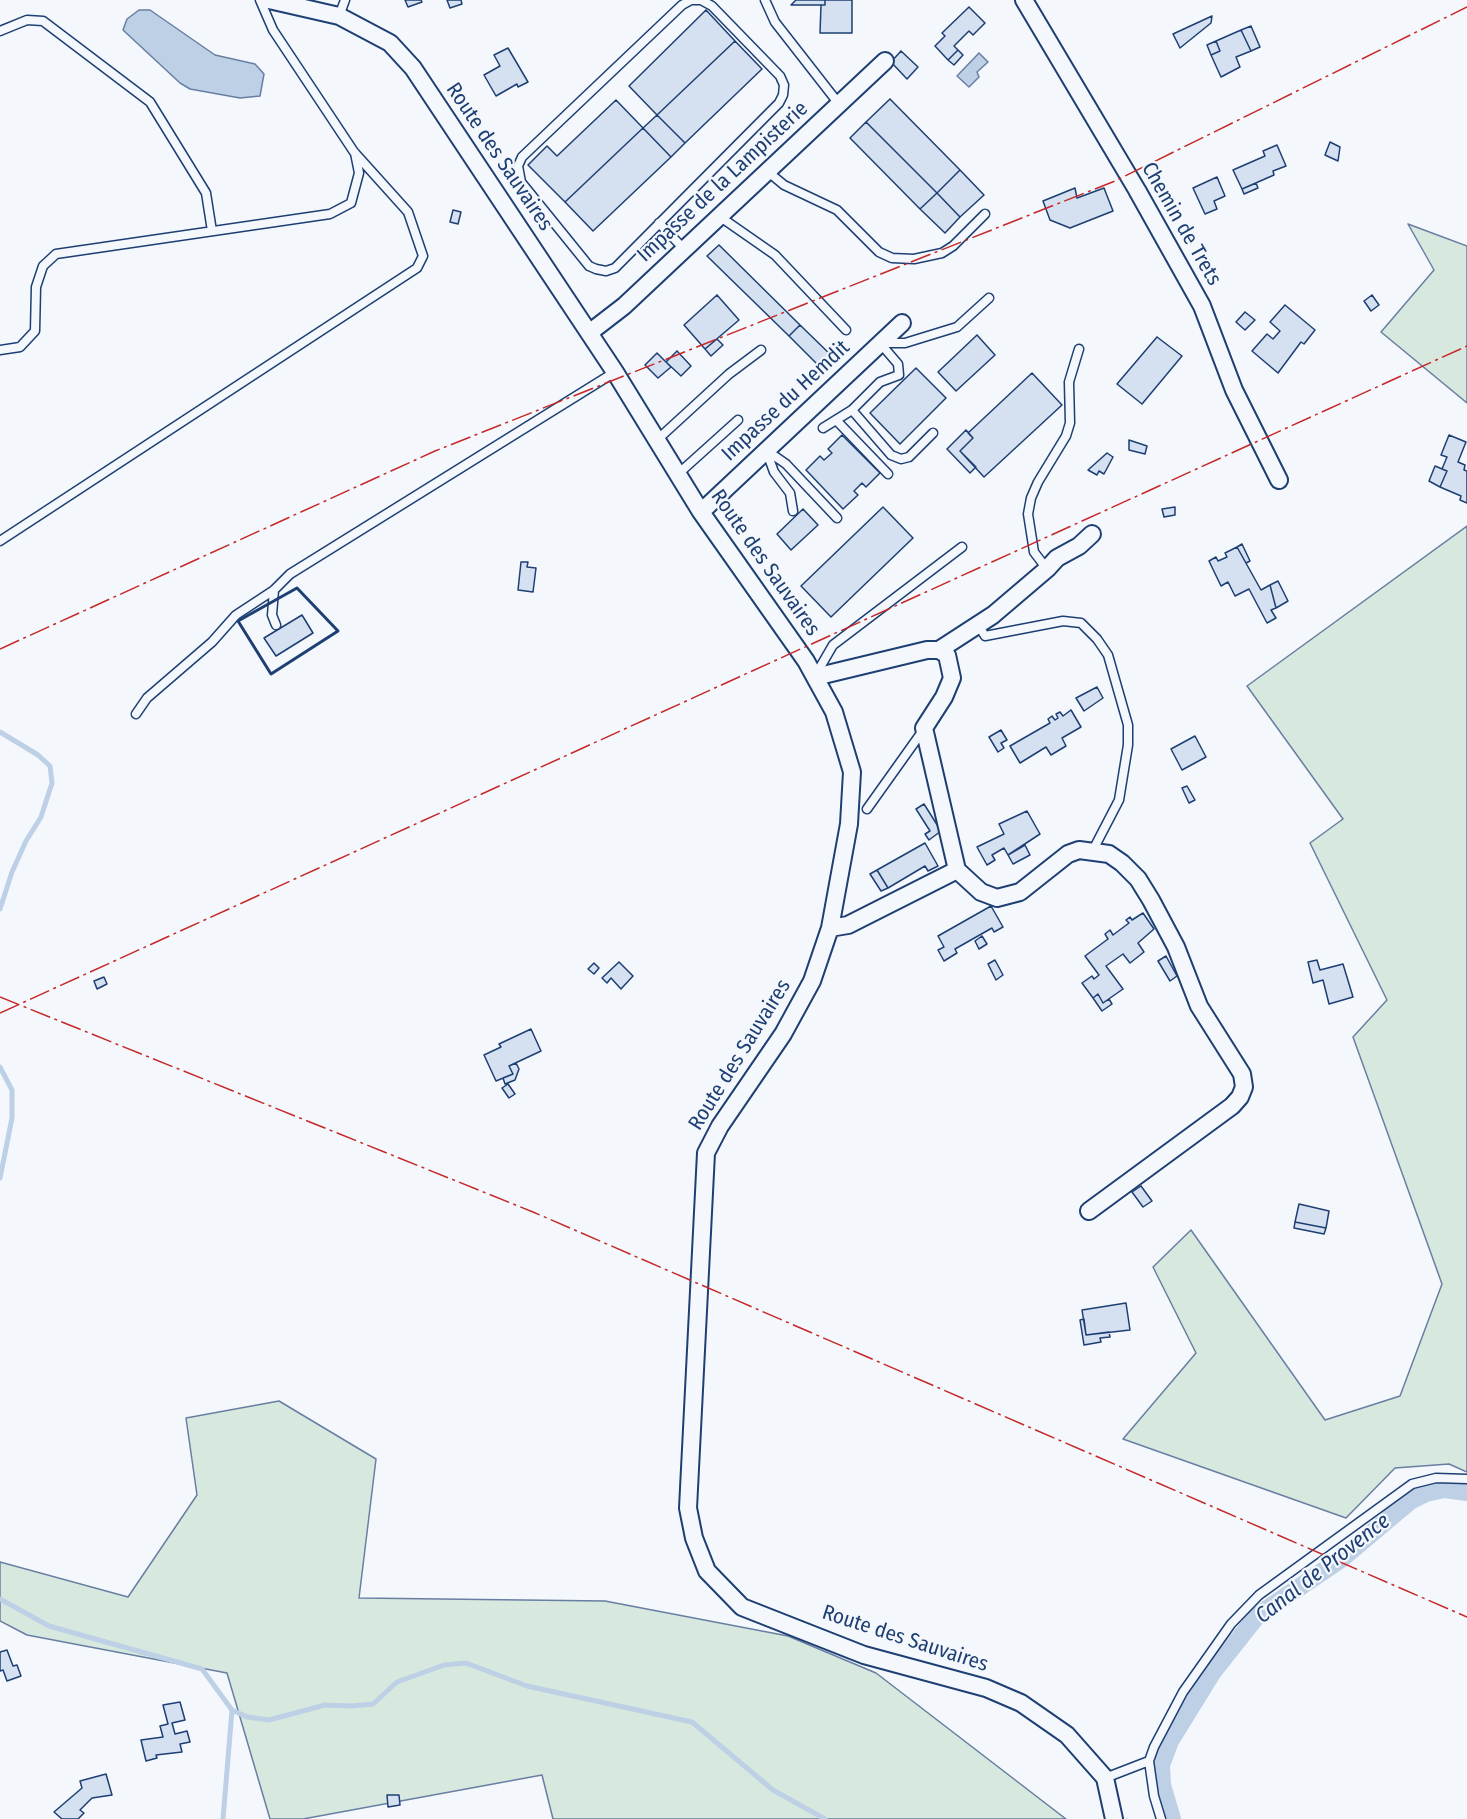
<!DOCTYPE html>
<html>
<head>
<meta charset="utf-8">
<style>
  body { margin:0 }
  canvas { display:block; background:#f4f7fb }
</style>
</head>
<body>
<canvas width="1467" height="1819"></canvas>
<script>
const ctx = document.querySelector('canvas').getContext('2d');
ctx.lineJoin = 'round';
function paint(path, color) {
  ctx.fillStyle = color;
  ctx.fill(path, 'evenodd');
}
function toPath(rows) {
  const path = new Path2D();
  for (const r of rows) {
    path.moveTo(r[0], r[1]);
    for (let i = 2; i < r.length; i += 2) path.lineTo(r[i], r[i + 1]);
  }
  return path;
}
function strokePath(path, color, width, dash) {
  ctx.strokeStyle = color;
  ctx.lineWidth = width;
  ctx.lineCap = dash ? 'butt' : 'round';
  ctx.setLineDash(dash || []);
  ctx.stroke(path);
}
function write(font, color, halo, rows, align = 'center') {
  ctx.font = font + ' "Fira Sans Condensed",sans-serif';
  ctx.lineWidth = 4.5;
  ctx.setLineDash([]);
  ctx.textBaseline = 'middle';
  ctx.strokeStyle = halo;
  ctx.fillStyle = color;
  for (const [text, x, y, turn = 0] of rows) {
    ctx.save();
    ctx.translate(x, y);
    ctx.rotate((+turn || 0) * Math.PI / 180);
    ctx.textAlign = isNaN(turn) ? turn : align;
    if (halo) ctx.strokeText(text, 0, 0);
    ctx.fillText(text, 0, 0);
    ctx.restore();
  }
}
const green = toPath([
  [1408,224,1467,246,1467,403,1381,332,1434,270,1408,224],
  [1467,526,1467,1472,1449,1464,1395,1468,1346,1518,1123,1439,1196,1353,1153,1267,1191,1230,1325,1420,1400,1396,1442,1284,1353,1037,1387,1000,1310,843,1343,819,1247,686,1467,526],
  [279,1401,376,1459,359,1598,605,1601,788,1636,876,1673,1066,1819,553,1819,542,1775,303,1819,270,1819,227,1673,27,1635,0,1621,0,1562,128,1597,197,1495,186,1418,279,1401]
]);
paint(green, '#d7e8df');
strokePath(green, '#687fa3', 1.5);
const water = toPath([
  [139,10,150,10,215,55,255,64,264,74,260,96,240,98,190,89,180,83,123,30,127,19,139,10],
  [979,53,988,62,977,72,979,77,969,87,957,76,979,53]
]);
paint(water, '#bed0e5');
strokePath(water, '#687fa3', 1.5);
strokePath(toPath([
  [0,732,38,755,50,766,52,783,41,817,26,841,12,872,0,909],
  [0,1067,12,1090,12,1118,0,1178],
  [0,1599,49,1626,202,1669,232,1710,223,1819],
  [232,1710,247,1717,269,1720,325,1705,351,1706,373,1704,397,1682,444,1665,466,1663,527,1686,692,1722,773,1790,825,1819]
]), '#bed0e5', 5);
strokePath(toPath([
  [1172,1819,1162,1785,1161,1765,1170,1741,1212,1673,1257,1616,1341,1559,1410,1501,1426,1493,1444,1489,1467,1492]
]), '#bed0e5', 18);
const building = toPath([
  [405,0,421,0,422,2,408,7,405,0],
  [447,0,461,0,462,4,450,8,447,0],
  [796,0,825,0,825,5,791,5,796,0],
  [825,0,852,0,852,33,820,33,821,5,825,5,825,0],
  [969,7,985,23,973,35,969,31,954,46,958,50,948,60,935,46,945,36,942,33,969,7],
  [706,10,735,41,657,115,629,86,706,10],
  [1212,16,1211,23,1180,48,1173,34,1212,16],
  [1251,26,1260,47,1251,51,1241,30,1251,26],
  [1241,30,1251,51,1236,57,1240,67,1221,77,1211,55,1220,51,1216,41,1241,30],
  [735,41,762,69,685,143,657,115,735,41],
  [1216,41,1220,51,1211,55,1207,45,1216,41],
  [508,48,528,82,518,87,517,84,496,96,484,75,500,66,494,55,508,48],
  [958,50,963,55,954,65,948,60,958,50],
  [901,51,918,67,907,79,891,62,901,51],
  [890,99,960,170,937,193,866,122,890,99],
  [616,100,643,128,565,202,528,165,547,146,557,156,616,100],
  [657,115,685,143,671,157,643,128,657,115],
  [866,122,937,193,920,209,850,138,866,122],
  [643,128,671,157,593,231,565,202,643,128],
  [1330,142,1340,147,1338,161,1325,155,1330,142],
  [1277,145,1286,166,1273,171,1274,175,1242,189,1233,170,1265,156,1263,151,1277,145],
  [960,170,984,195,960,217,937,193,960,170],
  [1217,177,1225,196,1214,201,1217,209,1205,214,1193,188,1217,177],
  [1256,183,1258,188,1244,194,1242,189,1256,183],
  [1075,188,1077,198,1104,188,1113,211,1070,228,1050,220,1043,201,1075,188],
  [937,193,960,217,945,233,920,209,937,193],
  [453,210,461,212,458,224,450,222,453,210],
  [719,245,800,325,789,336,707,256,719,245],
  [717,295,739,320,705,349,684,325,717,295],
  [1372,295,1379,305,1371,311,1364,301,1372,295],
  [1285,305,1315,330,1304,344,1301,342,1278,373,1252,351,1267,334,1273,339,1280,331,1270,322,1285,305],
  [1245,312,1255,320,1245,330,1236,322,1245,312],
  [800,325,834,358,823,370,789,336,800,325],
  [977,335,995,355,956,391,938,372,977,335],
  [1157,337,1182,356,1142,404,1117,384,1157,337],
  [717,339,723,345,711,356,705,349,717,339],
  [677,351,691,366,681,376,666,362,677,351],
  [657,353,671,367,658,378,645,365,657,353],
  [916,368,946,398,900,444,870,413,916,368],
  [1032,373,1062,405,984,477,960,451,973,438,968,433,1032,373],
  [966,430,973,438,960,451,976,467,970,473,947,449,966,430],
  [842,435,880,473,866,487,862,483,854,491,858,495,843,509,806,470,820,456,824,460,832,453,828,449,842,435],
  [1449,435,1466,442,1458,462,1465,465,1464,470,1467,471,1467,503,1460,500,1461,496,1440,487,1447,471,1442,469,1447,457,1441,455,1449,435],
  [1129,440,1147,446,1145,454,1129,450,1129,440],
  [1107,453,1113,457,1104,474,1099,471,1097,475,1088,470,1107,453],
  [1435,466,1447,471,1440,487,1429,481,1435,466],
  [883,507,913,538,831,617,801,586,883,507],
  [1175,507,1175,515,1164,517,1162,509,1175,507],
  [803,509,818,525,791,550,777,534,803,509],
  [1242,544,1250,561,1246,563,1237,547,1242,544],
  [1237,547,1261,590,1270,585,1276,608,1271,610,1276,618,1267,623,1249,589,1235,596,1228,582,1221,586,1209,561,1216,557,1218,561,1227,557,1225,553,1237,547],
  [521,562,528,562,527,567,536,568,533,592,518,590,521,562],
  [1278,581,1288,601,1276,608,1270,585,1278,581],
  [302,615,313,633,276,656,264,638,302,615],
  [1097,687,1103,698,1084,711,1076,698,1097,687],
  [1071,710,1081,727,1062,738,1066,746,1051,755,1046,747,1020,763,1010,746,1050,723,1048,719,1052,716,1055,720,1058,718,1056,714,1060,712,1063,716,1071,710],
  [1001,730,1007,740,1001,743,1004,748,998,752,989,737,1001,730],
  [1195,736,1206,757,1182,770,1171,749,1195,736],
  [1187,786,1195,800,1189,803,1182,788,1187,786],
  [924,804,941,831,929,840,925,834,930,831,916,809,924,804],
  [1027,811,1040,834,1008,855,1004,848,992,855,995,860,987,865,977,847,1004,834,999,824,1027,811],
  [925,843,938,866,928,871,925,866,888,888,877,870,925,843],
  [1025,845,1030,855,1013,864,1008,855,1025,845],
  [877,870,888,888,881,891,870,874,877,870],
  [991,906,1003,927,994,932,992,928,955,949,957,953,944,961,938,950,944,947,938,936,991,906],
  [1143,913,1154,929,1138,943,1144,952,1130,963,1123,954,1106,966,1123,989,1103,1003,1098,994,1093,998,1082,983,1092,976,1094,979,1099,975,1085,956,1108,939,1105,934,1110,930,1113,935,1129,923,1126,920,1130,917,1132,920,1143,913],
  [982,936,987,944,979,949,975,941,982,936],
  [1166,956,1177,976,1170,981,1158,961,1166,956],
  [995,960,1003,975,996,980,988,964,995,960],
  [1317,960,1320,970,1343,964,1353,997,1329,1004,1323,980,1313,983,1308,962,1317,960],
  [619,962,633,976,621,989,611,978,607,983,602,978,619,962],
  [594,963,599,968,594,974,588,969,594,963],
  [104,977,107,984,97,989,94,981,104,977],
  [1098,994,1103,1003,1109,999,1112,1004,1102,1011,1093,998,1098,994],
  [531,1029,541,1051,509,1066,513,1074,496,1081,484,1055,501,1047,499,1044,531,1029],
  [516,1063,519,1069,515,1080,505,1084,503,1078,513,1074,509,1066,516,1063],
  [508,1084,515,1094,509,1098,502,1088,508,1084],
  [1141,1186,1152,1201,1143,1207,1132,1192,1141,1186],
  [1299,1204,1329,1211,1326,1228,1295,1222,1299,1204],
  [1295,1222,1326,1228,1324,1234,1294,1228,1295,1222],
  [1126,1303,1130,1330,1086,1335,1082,1310,1126,1303],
  [1084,1319,1086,1335,1109,1332,1110,1337,1100,1338,1101,1342,1084,1345,1080,1320,1084,1319],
  [7,1650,13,1666,17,1665,21,1676,7,1681,3,1670,0,1671,0,1652,7,1650],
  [180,1702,185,1720,172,1723,175,1734,187,1731,190,1742,180,1744,182,1752,156,1755,157,1758,146,1761,141,1740,163,1737,160,1726,168,1724,163,1705,180,1702],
  [106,1774,112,1795,92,1798,80,1810,84,1813,78,1819,62,1819,54,1812,82,1788,80,1781,106,1774],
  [387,1795,399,1795,400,1805,388,1807,387,1795]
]);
paint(building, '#d5e0f0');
strokePath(building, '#1d3f73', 1.5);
const service = toPath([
  [691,0,701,0,712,6,780,76,784,85,783,95,779,103,615,268,606,271,596,269,589,266,521,182,518,166,522,157,682,5,691,0],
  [765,0,775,22,839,104],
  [339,16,345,0],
  [0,31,27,20,43,21,150,102,206,193,212,231],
  [767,171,784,185,837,210,879,252,892,258,914,259,942,253,953,246,985,214],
  [719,216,775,255,846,330],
  [659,223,684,249],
  [0,350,20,347,35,331,36,287,43,266,56,254,330,214,351,203,359,173,355,153],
  [836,420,888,474],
  [823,428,852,410],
  [933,433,909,457,901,459,891,455,852,410,880,382,899,375,898,364,880,343,905,343,957,327,989,298],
  [657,440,729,374,761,350],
  [678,474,738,420],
  [793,511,790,493,774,472,766,450,786,464,837,518],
  [0,541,417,268,423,256,408,212,354,152,273,30,260,0],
  [1047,569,1034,552,1028,514,1031,498,1038,482,1066,436,1070,423,1069,382,1079,349],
  [274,590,272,615,276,625],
  [979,626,985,636,1063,621,1081,623,1097,639,1108,655,1128,725,1128,745,1119,800,1093,850],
  [815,676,833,645,962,547],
  [136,714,147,698,212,642,236,615,274,590,290,574,615,372],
  [867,809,924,729],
  [1105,1778,1149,1761],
  [1161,1819,1154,1796,1149,1761,1154,1747,1183,1692,1231,1624,1259,1595,1412,1484,1436,1478,1467,1479]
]);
const minor = toPath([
  [269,0,339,16,390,43,413,68,615,372,701,512,806,661,834,712,852,772,849,824,830,928,812,981,783,1034,720,1126,706,1153,688,1508,694,1538,707,1571,742,1607,864,1655,986,1688,1021,1703,1067,1735,1105,1778,1114,1819],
  [1024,0,1137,190,1202,306,1234,390,1279,480],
  [589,333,624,306,885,61],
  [701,512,902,323],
  [939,650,993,615,1047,569,1057,558,1079,546,1092,534],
  [815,677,927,650,939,650,947,655,952,678,944,697,924,728,957,870,981,892,997,898,1020,892,1068,854,1079,850,1109,854,1122,863,1138,879,1151,900,1176,947,1199,1006,1242,1074,1244,1087,1240,1097,1232,1106,1089,1211],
  [830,928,848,925,957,870]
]);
strokePath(service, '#1d3f73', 11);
strokePath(minor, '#1d3f73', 20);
strokePath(service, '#f4f7fb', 8);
strokePath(minor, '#f4f7fb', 16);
strokePath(toPath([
  [297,588,338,631,271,674,238,621,297,588]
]), '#1d3f73', 3);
strokePath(toPath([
  [0,649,435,451,1115,181,1467,7],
  [0,997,533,1212,1467,1617],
  [0,1013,1467,346]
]), '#c62828', 1.5, [21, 4.5, 3, 4.5]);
write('21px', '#1d3f73', '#f4f7fb', [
  ["Route des Sauvaires",499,157,56],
  ["Impasse de la Lampisterie",723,182,-43],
  ["Chemin de Trets",1181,224,60],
  ["Impasse du Hemdit",786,401,-43],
  ["Route des Sauvaires",765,563,55],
  ["Route des Sauvaires",740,1055,-58],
  ["Route des Sauvaires",905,1639,18]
]);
write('italic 22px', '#1d3f73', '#f4f7fb', [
  ["Canal de Provence",1323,1569,-38]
]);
</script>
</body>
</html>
